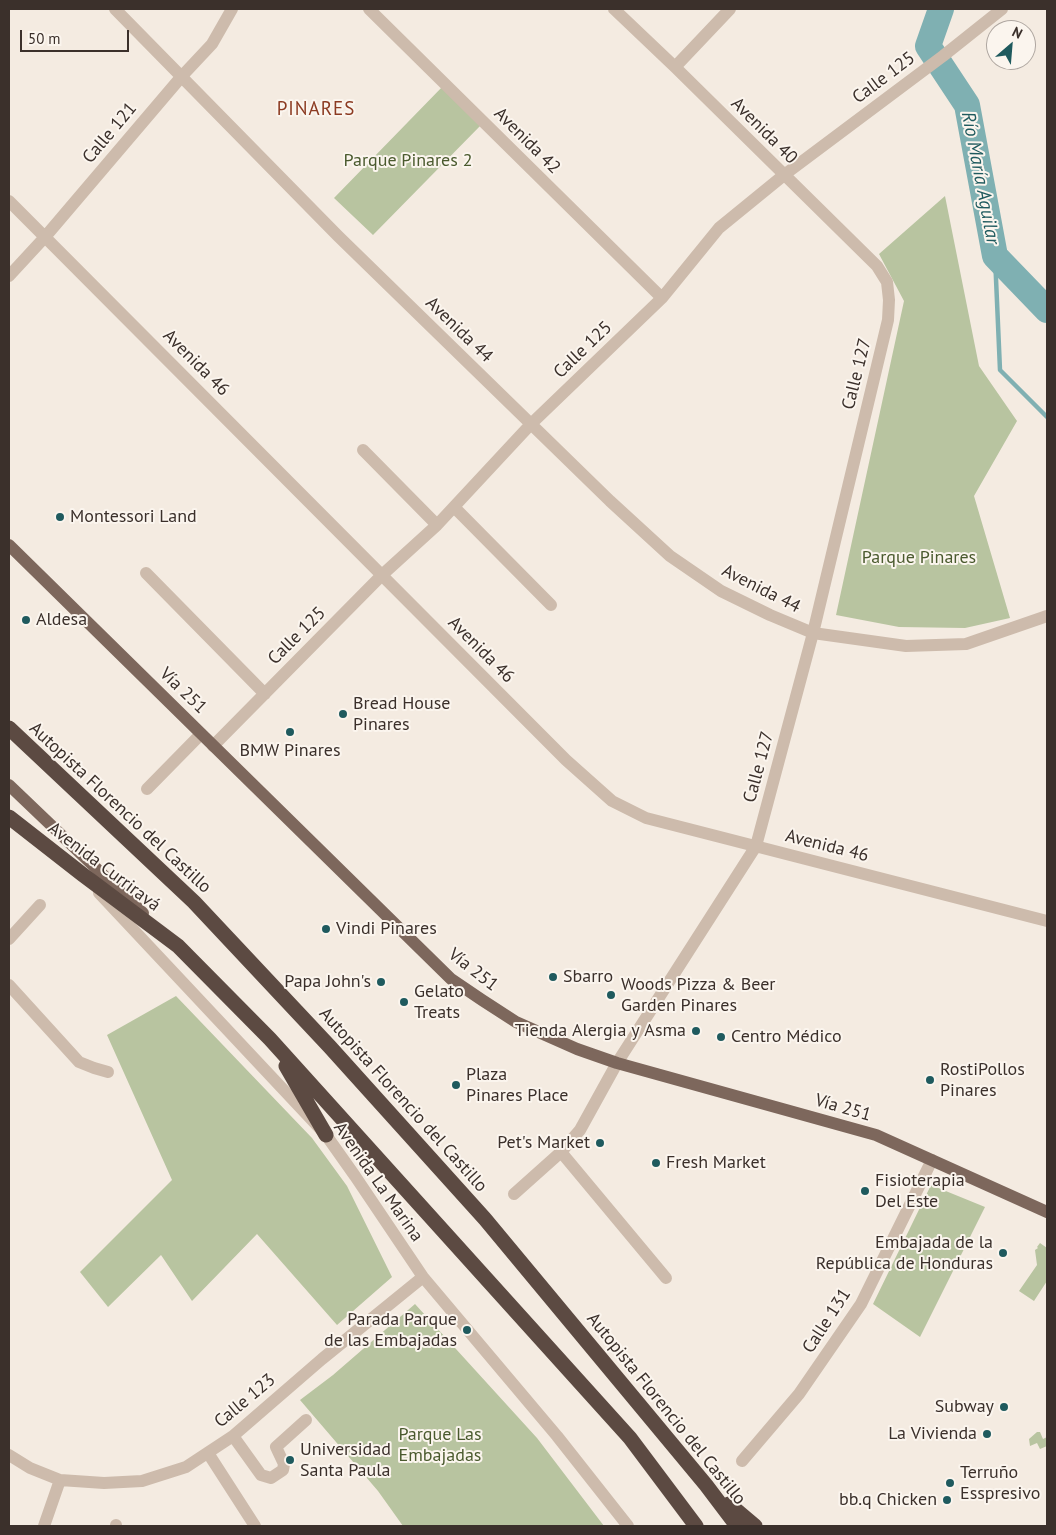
<!DOCTYPE html>
<html>
<head>
<meta charset="utf-8">
<style>
  body { margin:0 }
  #map { position:relative; width:1056px; height:1535px; overflow:hidden; background:#f4ebe1; font-family:"PT Sans",sans-serif }
  canvas { display:block }
  .frame { position:absolute; inset:0; border:10px solid #3b302b; pointer-events:none }
  .north { position:absolute; left:986px; top:20px; width:50px; height:50px; box-sizing:border-box; background:#fbf5ee; border:1px solid #aea6a0; border-radius:50%; rotate:27deg; font-size:14px; font-weight:700; line-height:20px; text-align:center; color:#3b302b }
  .north::after { content:''; display:block; margin:auto; width:18px; height:22px; background:#1f5a5e; clip-path:polygon(50% 0,100% 100%,50% 72%,0 100%) }
  .scale { position:absolute; left:20px; top:30px; width:109px; height:22px; box-sizing:border-box; border:2px solid #3b302b; border-top:0; padding-left:6px; font-size:15px; line-height:18px; white-space:nowrap; color:#3b302b; -webkit-text-stroke:4px #fbf5ee; paint-order:stroke }
</style>
</head>
<body>
<div id="map">
<canvas width="1056" height="1535"></canvas>
<div class="frame"></div>
<div class="north">N</div>
<div class="scale">50 m</div>
</div>
<script>
const ctx = document.querySelector('canvas').getContext('2d');
ctx.lineJoin = 'round';
function paint(path, color) {
  ctx.fillStyle = color;
  ctx.fill(path, 'evenodd');
}
function toPath(rows) {
  const path = new Path2D();
  for (const r of rows) {
    path.moveTo(r[0], r[1]);
    for (let i = 2; i < r.length; i += 2) path.lineTo(r[i], r[i + 1]);
  }
  return path;
}
function strokePath(path, color, width, dash) {
  ctx.strokeStyle = color;
  ctx.lineWidth = width;
  ctx.lineCap = dash ? 'butt' : 'round';
  ctx.setLineDash(dash || []);
  ctx.stroke(path);
}
function write(font, color, halo, rows, align = 'center') {
  ctx.font = font + ' "PT Sans",sans-serif';
  ctx.lineWidth = 4;
  ctx.setLineDash([]);
  ctx.textBaseline = 'middle';
  ctx.strokeStyle = halo;
  ctx.fillStyle = color;
  for (const [text, x, y, turn = 0] of rows) {
    ctx.save();
    ctx.translate(x, y);
    ctx.rotate((+turn || 0) * Math.PI / 180);
    ctx.textAlign = isNaN(turn) ? turn : align;
    if (halo) ctx.strokeText(text, 0, 0);
    ctx.fillText(text, 0, 0);
    ctx.restore();
  }
}
paint(toPath([
  [444,85,483,123,373,235,334,198],
  [945,196,979,366,1017,421,974,496,1010,618,965,628,899,627,836,615,904,301,879,254],
  [176,996,312,1138,347,1186,392,1277,337,1325,257,1234,192,1301,161,1255,108,1307,80,1272,172,1180,107,1035],
  [931,1185,985,1207,920,1337,873,1304],
  [1040,1243,1047,1248,1047,1281,1034,1301,1019,1291,1037,1265,1035,1250,1038,1248,1037,1247],
  [415,1304,537,1438,604,1526,403,1526,378,1491,300,1400,333,1375],
  [1037,1432,1040,1432,1043,1439,1047,1437,1047,1446,1040,1449,1037,1443,1030,1446,1029,1439]
]), '#b8c4a0');
strokePath(toPath([
  [995,256,1000,370,1047,417]
]), '#7fb0b2', 4.5);
strokePath(toPath([
  [941,9,928,46,967,105,995,256,1047,310]
]), '#7fb0b2', 26);
strokePath(toPath([
  [115,9,338,236,610,501,670,556,721,591,770,615,813,633,906,646,966,644,1047,616],
  [369,9,662,298],
  [675,67,730,9],
  [9,201,566,760,612,801,646,818,1047,921],
  [9,276,45,237,182,76,212,44,232,9],
  [363,450,437,525],
  [454,507,551,605],
  [146,573,265,694],
  [213,746,382,575,437,525,531,424,662,298,719,228,784,175,943,56,1002,9],
  [147,789,201,734],
  [99,893,326,1135,355,1176,423,1277,557,1436,628,1526],
  [9,939,40,905],
  [9,985,79,1062,94,1068,108,1072],
  [561,1152,666,1278],
  [514,1194,561,1152,580,1130,617,1063,756,846,813,633,888,320,889,300,887,282,877,266,675,67,614,9],
  [233,1436,261,1475,271,1478,283,1470,284,1464,276,1447,306,1420],
  [208,1453,255,1526],
  [9,1455,30,1468,60,1480,104,1483,142,1481,186,1467,233,1436,322,1359,423,1277],
  [742,1461,799,1394,861,1304,932,1160],
  [116,1525,116,1526],
  [44,1526,60,1480]
]), '#cdbbac', 12);
strokePath(toPath([
  [9,545,451,979,482,1000,516,1022,577,1049,617,1063,876,1135,1047,1212],
  [9,785,143,913]
]), '#7d675c', 12);
strokePath(toPath([
  [9,728,194,902,330,1047,485,1219,706,1485,737,1526],
  [9,817,82,874,178,946,270,1039,630,1438,696,1526],
  [286,1066,326,1135],
  [729,1504,755,1526]
]), '#5c4a42', 15);
for (const [x, y, r, color] of [
  [60,517,5,"#1f5a5e"],
  [26,620,5,"#1f5a5e"],
  [343,714,5,"#1f5a5e"],
  [290,732,5,"#1f5a5e"],
  [326,929,5,"#1f5a5e"],
  [553,977,5,"#1f5a5e"],
  [381,982,5,"#1f5a5e"],
  [611,995,5,"#1f5a5e"],
  [404,1002,5,"#1f5a5e"],
  [696,1031,5,"#1f5a5e"],
  [721,1037,5,"#1f5a5e"],
  [930,1080,5,"#1f5a5e"],
  [456,1085,5,"#1f5a5e"],
  [600,1143,5,"#1f5a5e"],
  [656,1163,5,"#1f5a5e"],
  [865,1191,5,"#1f5a5e"],
  [1003,1253,5,"#1f5a5e"],
  [467,1330,5,"#1f5a5e"],
  [1004,1407,5,"#1f5a5e"],
  [987,1434,5,"#1f5a5e"],
  [290,1460,5,"#1f5a5e"],
  [950,1483,5,"#1f5a5e"],
  [947,1500,5,"#1f5a5e"]
]) {
  const dot = new Path2D();
  dot.arc(x, y, r, 0, 2 * Math.PI);
  ctx.fillStyle = color;
  ctx.fill(dot);
  strokePath(dot, '#fbf5ee', 2);
}
write('18px', '#3b302b', '#fbf5ee', [
  ["Calle 125",884,78,-37],
  ["Avenida 40",764,131,45],
  ["Calle 121",110,133,-50],
  ["Avenida 42",527,141,45],
  ["Avenida 44",459,330,44],
  ["Calle 125",583,350,-44],
  ["Avenida 46",196,363,45],
  ["Calle 127",857,374,-76],
  ["Avenida 44",761,589,27],
  ["Calle 125",297,636,-45],
  ["Avenida 46",481,650,45],
  ["Vía 251",183,691,44],
  ["Calle 127",759,767,-75],
  ["Autopista Florencio del Castillo",120,808,43],
  ["Avenida 46",827,846,14],
  ["Avenida Curriravá",104,867,37],
  ["Vía 251",473,970,38],
  ["Autopista Florencio del Castillo",403,1100,48],
  ["Vía 251",843,1108,16],
  ["Avenida La Marina",378,1182,55],
  ["Calle 131",827,1321,-57],
  ["Calle 123",245,1401,-40],
  ["Autopista Florencio del Castillo",666,1409,51]
]);
write('18px', '#4a5a2e', '#fbf5ee', [
  ["Parque Pinares 2",408,161],
  ["Parque Pinares",919,558],
  ["Parque Las",440,1435],
  ["Embajadas",440,1456]
]);
write('18px', '#3b302b', '#fbf5ee', [
  ["Montessori Land",70,517],
  ["Aldesa",36,620],
  ["Bread House",353,704],
  ["Pinares",353,725],
  ["BMW Pinares",290,751,"center"],
  ["Vindi Pinares",336,929],
  ["Sbarro",563,977],
  ["Papa John's",371,982,"right"],
  ["Woods Pizza & Beer",621,985],
  ["Garden Pinares",621,1006],
  ["Gelato",414,992],
  ["Treats",414,1013],
  ["Tienda Alergia y Asma",686,1031,"right"],
  ["Centro Médico",731,1037],
  ["RostiPollos",940,1070],
  ["Pinares",940,1091],
  ["Plaza",466,1075],
  ["Pinares Place",466,1096],
  ["Pet's Market",590,1143,"right"],
  ["Fresh Market",666,1163],
  ["Fisioterapia",875,1181],
  ["Del Este",875,1202],
  ["Embajada de la",993,1243,"right"],
  ["República de Honduras",993,1264,"right"],
  ["Parada Parque",457,1320,"right"],
  ["de las Embajadas",457,1341,"right"],
  ["Subway",994,1407,"right"],
  ["La Vivienda",977,1434,"right"],
  ["Universidad",300,1450],
  ["Santa Paula",300,1471],
  ["Terruño",960,1473],
  ["Esspresivo",960,1494],
  ["bb.q Chicken",937,1500,"right"]
], 'left');
ctx.letterSpacing = '1px';
write('19px', '#8c3b22', '#fbf5ee', [
  ["PINARES",316,110]
]);
ctx.letterSpacing = '0px';
write('italic 19px', '#1f5a5e', '#fbf5ee', [
  ["Río María Aguilar",980,178,79]
]);
</script>
</body>
</html>
